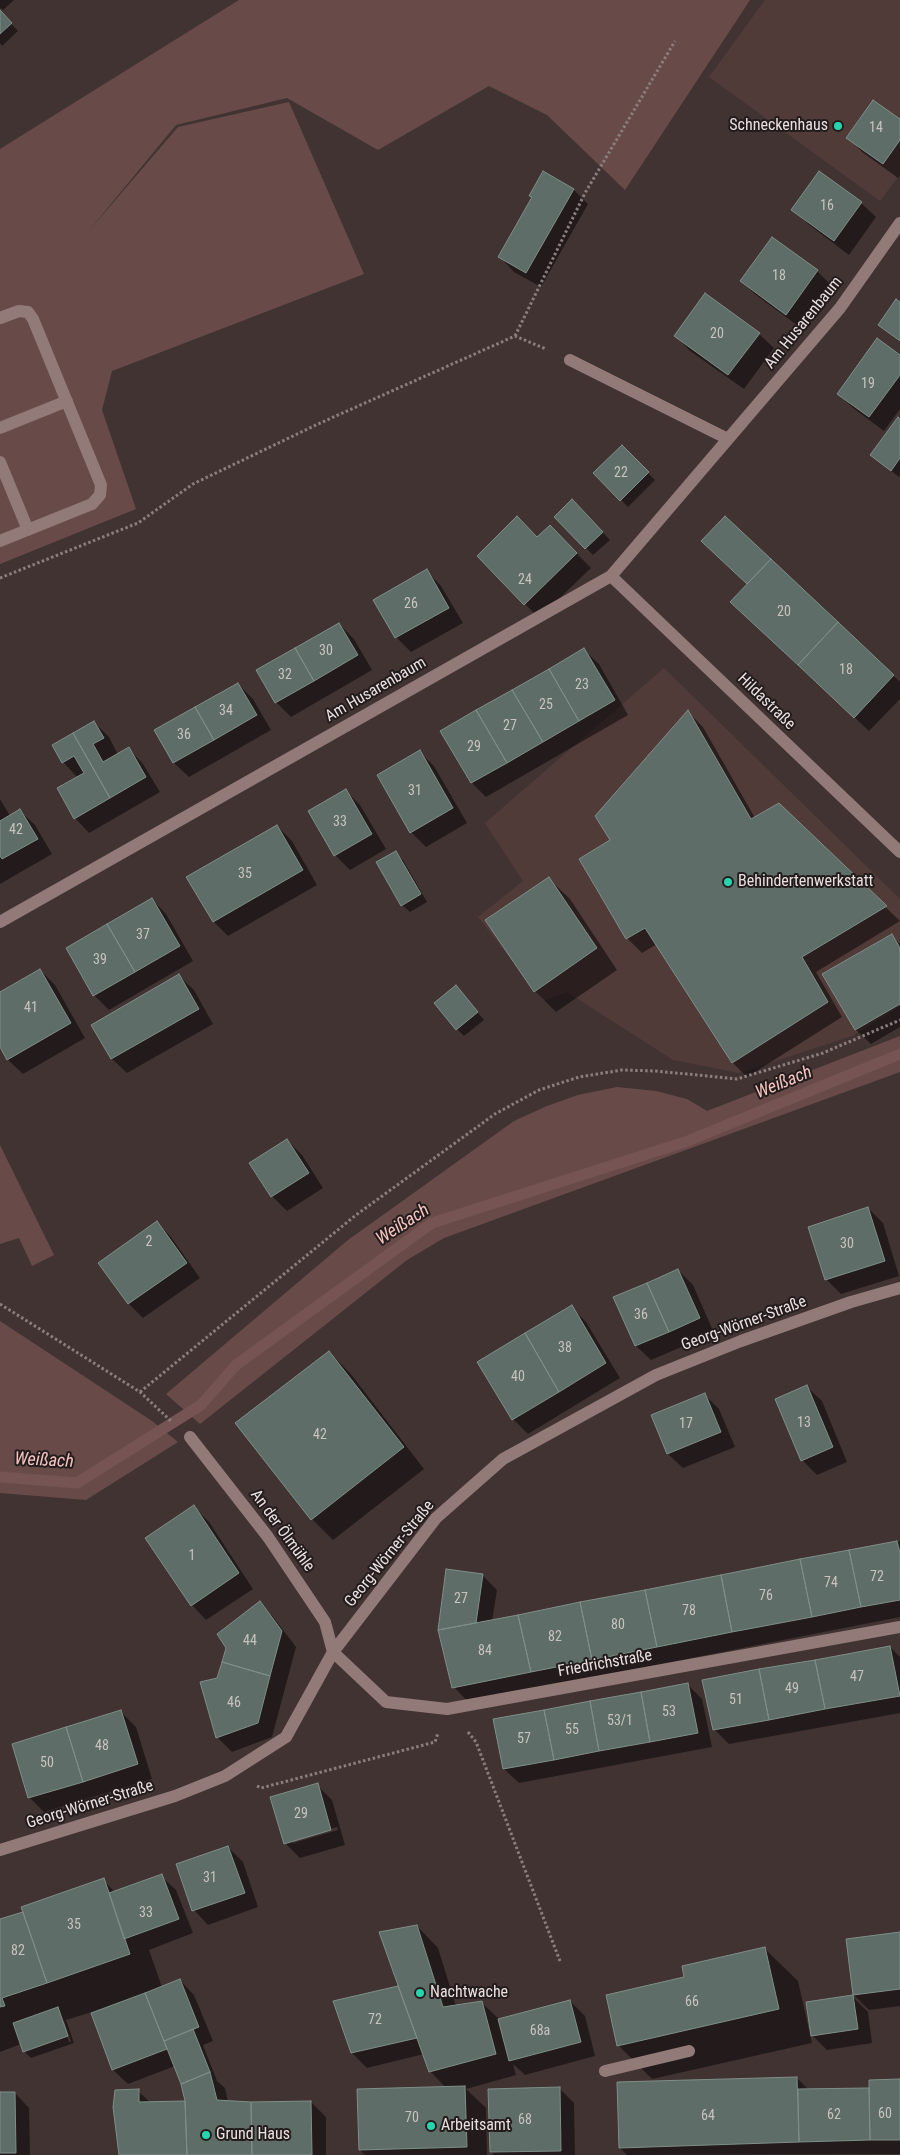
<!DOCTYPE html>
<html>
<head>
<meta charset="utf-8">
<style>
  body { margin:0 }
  canvas { display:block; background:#413332 }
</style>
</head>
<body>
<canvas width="900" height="2155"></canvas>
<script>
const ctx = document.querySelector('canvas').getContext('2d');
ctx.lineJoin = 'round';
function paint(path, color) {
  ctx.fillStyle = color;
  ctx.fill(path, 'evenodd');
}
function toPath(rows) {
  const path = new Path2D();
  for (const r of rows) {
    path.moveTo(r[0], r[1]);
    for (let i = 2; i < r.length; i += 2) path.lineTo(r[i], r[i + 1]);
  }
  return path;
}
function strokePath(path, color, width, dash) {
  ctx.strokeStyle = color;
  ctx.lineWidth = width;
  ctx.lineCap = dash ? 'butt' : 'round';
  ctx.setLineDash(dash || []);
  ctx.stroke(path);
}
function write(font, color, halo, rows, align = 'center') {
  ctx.font = font + ' "Roboto Condensed",sans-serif';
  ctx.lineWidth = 4;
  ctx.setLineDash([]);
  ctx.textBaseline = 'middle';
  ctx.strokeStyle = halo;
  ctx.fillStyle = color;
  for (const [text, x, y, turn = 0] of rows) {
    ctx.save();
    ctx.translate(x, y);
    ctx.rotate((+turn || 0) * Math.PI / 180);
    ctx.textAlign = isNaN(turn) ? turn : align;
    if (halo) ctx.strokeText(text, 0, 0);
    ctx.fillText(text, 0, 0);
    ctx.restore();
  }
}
paint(toPath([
  [765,0,900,0,900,174,880,201,709,77],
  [664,668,900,899,900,1007,852,1036,739,1073,673,1060,567,992,544,1001,478,917,523,881,485,823]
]), '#503b39');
paint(toPath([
  [239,0,750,0,625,190,547,115,489,86,378,150,287,98,176,125,87,233,178,127,289,102,364,274,112,371,102,410,136,509,0,564,0,149],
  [900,1036,900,1072,444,1238,407,1260,200,1424,166,1394,348,1240,514,1121,547,1106,578,1095,617,1087,656,1091,687,1099,707,1111],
  [0,1145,54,1255,32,1266,19,1238,0,1244],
  [0,1321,152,1421,178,1442,86,1500,0,1493]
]), '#684b48');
paint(toPath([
  [0,0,14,0,3,10,0,8],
  [0,12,18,31,2,46,0,43],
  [900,121,900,175,898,178,862,152,848,137],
  [543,173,574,190,588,204,541,287,514,272,500,257,533,198,530,195],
  [861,203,876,217,849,255,808,224,793,209],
  [817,271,832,286,801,328,756,295,741,281],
  [900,303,900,342,879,325],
  [759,334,774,348,744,389,690,351,676,336],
  [900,357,900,409,884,431,853,408,839,394],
  [900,420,900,475,899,477,871,455],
  [622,447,655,480,628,507,595,473],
  [572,501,610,540,593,555,556,517],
  [725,518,900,682,900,699,869,731,747,617,748,585,718,556],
  [550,527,591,568,539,618,525,604,538,539],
  [427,571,441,586,463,623,411,652,396,637],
  [339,624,354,639,372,670,291,717,276,702],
  [584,650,599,664,628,715,486,797,472,783,442,731],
  [238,684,253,699,271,730,189,777,174,763,156,731],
  [688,712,703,727,755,818,779,805,900,921,816,972,842,1017,747,1077,733,1063,657,944,642,953,627,938,612,841],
  [94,722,109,737,118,755,129,749,143,764,160,792,89,833,75,818,78,778,63,762],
  [419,751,434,766,467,823,426,847,411,832],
  [345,790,360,805,386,849,350,870,335,855],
  [0,799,10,816,20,811,35,825,52,854,0,884],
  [277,826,292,841,317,885,228,936,214,922,188,878],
  [396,853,403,860,427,902,410,912,402,905],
  [548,878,570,899,617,970,556,1012,535,991],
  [152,899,166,914,193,961,109,1010,94,995],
  [891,935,900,944,900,1027,871,1044,856,1030,824,974],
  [40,970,55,985,85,1038,23,1074,8,1060,0,1045,0,993],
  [179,976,194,990,213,1024,127,1073,112,1059,93,1025],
  [463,994,484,1020,464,1036,457,1029],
  [287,1140,302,1155,323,1188,287,1211,272,1196],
  [868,1208,883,1223,899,1276,841,1294,826,1279],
  [157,1222,171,1237,200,1278,143,1318,129,1304],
  [678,1270,693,1285,714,1333,651,1360,636,1346,615,1298],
  [571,1307,586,1322,620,1378,528,1434,513,1419],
  [329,1352,350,1373,424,1469,333,1540,312,1519],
  [807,1387,822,1401,847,1462,817,1475,802,1460],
  [704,1394,719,1409,735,1447,683,1468,668,1454,652,1416],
  [194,1507,209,1522,253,1589,206,1620,192,1605],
  [900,1541,900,1617,468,1702,454,1687,482,1575,497,1590,492,1621],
  [260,1603,274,1618,296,1647,272,1737,232,1752,217,1737,218,1679],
  [890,1647,900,1657,900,1713,729,1744,714,1729],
  [687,1684,702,1699,712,1747,519,1783,504,1769],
  [121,1712,136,1727,152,1779,44,1812,29,1797],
  [317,1785,332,1800,345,1845,300,1858,285,1843],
  [337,1827,338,1830,293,1843,293,1840],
  [228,1847,243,1862,258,1907,208,1925,194,1910],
  [161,1876,176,1890,193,1933,149,1950,162,1987,180,1980,194,1995,213,2041,203,2045,217,2081,225,2088,228,2102,311,2102,326,2117,326,2155,120,2155,138,2091,151,2103,187,2102,175,2066,128,2084,113,2070,92,2012,66,2020,74,2043,31,2058,24,2051,21,2044,0,2052,0,1921,25,1913,103,1880,115,1892],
  [62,2021,64,2021,71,2042,69,2042],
  [417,1926,438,1948,456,2006,481,2002,500,2020,570,2001,585,2016,595,2056,525,2075,513,2064,516,2075,466,2089,486,2108,487,2155,365,2155,360,2150,446,2088,430,2071,424,2054,367,2068,352,2053,335,2002,400,1987],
  [900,1933,900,2006,869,2010,854,1995,847,1940],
  [764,1948,798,1981,812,2043,652,2079,618,2045,686,1978],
  [853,1997,868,2012,872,2043,827,2050,812,2035],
  [797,2078,809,2090,870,2089,900,2080,900,2154,627,2155,620,2148],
  [559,2088,574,2103,575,2155,494,2155,491,2152],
  [0,2093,15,2093,29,2108,30,2155,0,2155]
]), '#0007');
strokePath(toPath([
  [0,1477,77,1483,201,1405,236,1365,432,1223,685,1142,900,1054]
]), '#755453', 11);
const building = toPath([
  [0,10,12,23,0,34,0,10],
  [873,100,900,119,900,140,883,164,846,138,873,100],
  [543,171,574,189,526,273,498,257,532,197,529,196,543,171],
  [819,171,862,202,834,241,791,210,819,171],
  [772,237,818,270,786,315,740,281,772,237],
  [705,293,760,333,728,375,674,336,705,293],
  [896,299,900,302,900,341,878,325,896,299],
  [877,338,900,355,900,375,869,417,837,394,877,338],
  [898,417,900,419,900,458,891,471,870,455,898,417],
  [622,445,649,472,620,501,593,473,622,445],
  [572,499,603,532,585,549,554,517,572,499],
  [517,516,537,537,550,525,577,553,524,605,477,556,517,516],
  [725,516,771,559,747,584,701,541,725,516],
  [771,559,838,622,798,665,730,602,771,559],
  [427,569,449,608,395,638,373,600,427,569],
  [838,622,894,675,854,718,798,665,838,622],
  [339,623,358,655,314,681,295,648,339,623],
  [295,648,314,681,275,703,256,670,295,648],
  [584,648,615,700,579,721,549,669,584,648],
  [549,669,579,721,543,742,512,690,549,669],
  [238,683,257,715,214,740,195,707,238,683],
  [512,690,543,742,507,763,476,710,512,690],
  [195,707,214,740,173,763,154,730,195,707],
  [476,710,507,763,471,783,440,731,476,710],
  [688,710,751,819,779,803,887,906,802,957,828,1002,732,1063,645,928,626,939,579,859,610,840,595,816,688,710],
  [94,721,104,738,93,744,103,762,129,747,146,777,110,798,73,733,94,721],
  [73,733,110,798,74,819,57,788,84,773,74,756,62,763,52,745,73,733],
  [420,750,453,808,410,833,377,775,420,750],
  [346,789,372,834,334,856,308,811,346,789],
  [20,809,38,839,2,859,0,856,0,821,20,809],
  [277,825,303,870,213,922,186,877,277,825],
  [396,851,421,894,401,906,376,862,396,851],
  [549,877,597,948,534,992,485,920,549,877],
  [152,898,180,946,135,972,107,924,152,898],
  [107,924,135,972,93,996,66,948,107,924],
  [892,934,900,948,900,1004,855,1030,822,974,892,934],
  [40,969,71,1023,7,1060,0,1047,0,992,40,969],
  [179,974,199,1009,111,1059,91,1025,179,974],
  [456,985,478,1012,456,1030,434,1003,456,985],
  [287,1139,309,1173,271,1197,249,1163,287,1139],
  [868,1207,885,1261,825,1280,808,1227,868,1207],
  [157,1221,187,1263,128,1304,98,1263,157,1221],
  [678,1269,700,1318,669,1332,647,1283,678,1269],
  [647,1283,669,1332,635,1346,613,1297,647,1283],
  [572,1305,606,1363,559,1392,525,1333,572,1305],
  [525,1333,559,1392,512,1420,477,1362,525,1333],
  [329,1351,404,1447,311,1520,235,1423,329,1351],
  [807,1385,833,1447,801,1461,775,1399,807,1385],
  [705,1393,721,1432,667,1454,651,1415,705,1393],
  [194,1505,239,1573,191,1606,145,1538,194,1505],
  [897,1541,900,1553,900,1600,861,1607,849,1550,897,1541],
  [849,1550,861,1607,812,1617,800,1559,849,1550],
  [800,1559,812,1617,732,1632,721,1575,800,1559],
  [446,1569,483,1574,476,1623,438,1630,446,1569],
  [721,1575,732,1632,657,1647,645,1590,721,1575],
  [645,1590,657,1647,592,1660,580,1602,645,1590],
  [260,1601,282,1631,270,1676,222,1662,226,1648,217,1634,260,1601],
  [580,1602,592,1660,531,1672,518,1615,580,1602],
  [518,1615,531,1672,452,1688,438,1630,518,1615],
  [890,1646,900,1696,825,1709,815,1660,890,1646],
  [815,1660,825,1709,769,1720,759,1669,815,1660],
  [222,1662,270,1676,258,1723,216,1738,200,1682,217,1678,222,1662],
  [759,1669,769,1720,713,1730,702,1680,759,1669],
  [688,1683,698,1733,650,1742,641,1692,688,1683],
  [641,1692,650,1742,599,1751,590,1701,641,1692],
  [590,1701,599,1751,554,1760,544,1710,590,1701],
  [121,1710,138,1764,83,1782,66,1727,121,1710],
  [544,1710,554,1760,503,1769,493,1719,544,1710],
  [66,1727,83,1782,28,1798,12,1744,66,1727],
  [318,1783,331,1830,284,1844,270,1797,318,1783],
  [228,1846,245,1893,192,1911,176,1864,228,1846],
  [162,1874,179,1919,124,1939,109,1893,162,1874],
  [104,1878,130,1954,47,1983,21,1907,104,1878],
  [23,1912,47,1983,2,1998,5,2006,0,2007,0,1919,23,1912],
  [417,1925,443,2007,482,2001,496,2054,429,2072,379,1932,417,1925],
  [900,1932,900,1989,853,1995,846,1939,900,1932],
  [765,1947,779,2009,617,2046,606,1995,684,1977,682,1966,765,1947],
  [180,1979,199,2027,164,2041,145,1993,180,1979],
  [398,1986,417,2038,351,2053,333,2001,398,1986],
  [145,1993,167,2049,112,2070,91,2013,145,1993],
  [853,1995,858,2029,811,2036,806,2002,853,1995],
  [570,2000,581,2042,509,2061,498,2019,570,2000],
  [58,2007,68,2036,23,2052,13,2023,58,2007],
  [193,2029,210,2072,181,2084,164,2041,193,2029],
  [210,2072,217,2100,251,2102,252,2155,187,2155,185,2101,181,2084,210,2072],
  [797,2077,799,2142,619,2148,617,2082,797,2077],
  [900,2079,900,2140,870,2140,869,2080,900,2079],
  [465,2086,467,2147,359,2150,357,2089,465,2086],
  [560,2087,561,2151,490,2152,488,2089,560,2087],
  [869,2088,870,2140,799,2142,798,2089,869,2088],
  [139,2089,139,2102,185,2101,187,2155,119,2155,113,2107,115,2090,139,2089],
  [0,2092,15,2092,16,2153,0,2153,0,2092],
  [311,2101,312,2155,252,2155,251,2102,311,2101]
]);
paint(building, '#5e6d68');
strokePath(building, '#7e8e88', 1);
strokePath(toPath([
  [515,336,585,193,675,41],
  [0,578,138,523,193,484,318,424,515,336,546,349],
  [0,1304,140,1392,171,1421],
  [140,1392,356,1215,495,1114,539,1090,579,1077,622,1070,656,1071,737,1079,823,1053,900,1020],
  [468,1732,476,1742,560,1961],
  [257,1786,261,1788,435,1742,438,1733]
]), '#8b7f7e', 3, [2.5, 2.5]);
strokePath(toPath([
  [0,318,19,311,28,312,33,319,101,485,100,495,92,504,0,541],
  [570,360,728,439],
  [0,428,67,401],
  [0,462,28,530],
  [611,576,900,852],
  [0,922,611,576,840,308,900,223],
  [190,1437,268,1537,325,1622,333,1652,386,1702,447,1709,900,1627],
  [0,1850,175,1796,225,1776,286,1737,333,1652,436,1518,503,1459,656,1375,741,1341,851,1302,900,1288],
  [605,2071,689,2051]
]), '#927a78', 12);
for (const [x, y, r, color] of [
  [838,126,5,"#27d5ad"],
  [728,882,5,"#27d5ad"],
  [420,1993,5,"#27d5ad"],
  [431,2126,5,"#27d5ad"],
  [206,2135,5,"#27d5ad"]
]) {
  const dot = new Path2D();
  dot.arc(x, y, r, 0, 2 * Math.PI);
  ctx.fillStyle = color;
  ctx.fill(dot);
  strokePath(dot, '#231c1c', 2);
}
write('14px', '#c7c3c1', null, [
  ["14",876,128],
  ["16",827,206],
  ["18",779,276],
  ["20",717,334],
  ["19",868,384],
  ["22",621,473],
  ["24",525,580],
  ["26",411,604],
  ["20",784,612],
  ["30",326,651],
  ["18",846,670],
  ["32",285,675],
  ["23",582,685],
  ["25",546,705],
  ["34",226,711],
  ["27",510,726],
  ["36",184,735],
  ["29",474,747],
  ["31",415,791],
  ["33",340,822],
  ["42",16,830],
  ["35",245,874],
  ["37",143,935],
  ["39",100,960],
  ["41",31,1008],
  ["2",149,1242],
  ["30",847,1244],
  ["36",641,1315],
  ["38",565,1348],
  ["40",518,1377],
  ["13",804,1423],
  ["17",686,1424],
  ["42",320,1435],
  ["1",192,1556],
  ["72",877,1577],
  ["74",831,1583],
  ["76",766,1596],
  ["27",461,1599],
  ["78",689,1611],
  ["80",618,1625],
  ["82",555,1637],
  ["44",250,1641],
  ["84",485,1651],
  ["47",857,1677],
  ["49",792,1689],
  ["51",736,1700],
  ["46",234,1703],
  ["53",669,1712],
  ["53/1",620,1721],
  ["55",572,1730],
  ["57",524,1739],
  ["48",102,1746],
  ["50",47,1763],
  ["29",301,1814],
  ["31",210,1878],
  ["33",146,1913],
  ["35",74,1925],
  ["82",18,1951],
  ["66",692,2002],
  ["72",375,2020],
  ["68a",540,2031],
  ["60",885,2114],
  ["62",834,2115],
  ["64",708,2116],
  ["70",412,2118],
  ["68",525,2120]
]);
write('16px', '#eae0df', '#231c1c', [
  ["Schneckenhaus",828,126,"right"],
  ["Behindertenwerkstatt",738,882],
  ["Nachtwache",430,1993],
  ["Arbeitsamt",441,2126],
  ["Grund Haus",216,2135]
], 'left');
write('16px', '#eae0df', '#231c1c', [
  ["Am Husarenbaum",804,323,-51],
  ["Am Husarenbaum",376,690,-30],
  ["Hildastraße",766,702,44],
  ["Georg-Wörner-Straße",744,1324,-20],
  ["An der Ölmühle",282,1531,54],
  ["Georg-Wörner-Straße",390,1554,-51],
  ["Friedrichstraße",605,1664,-10],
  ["Georg-Wörner-Straße",90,1805,-17]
]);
write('italic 18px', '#f6c4c0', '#231c1c', [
  ["Weißach",784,1083,-22],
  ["Weißach",403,1225,-33],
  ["Weißach",44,1461,3]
]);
</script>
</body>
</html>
